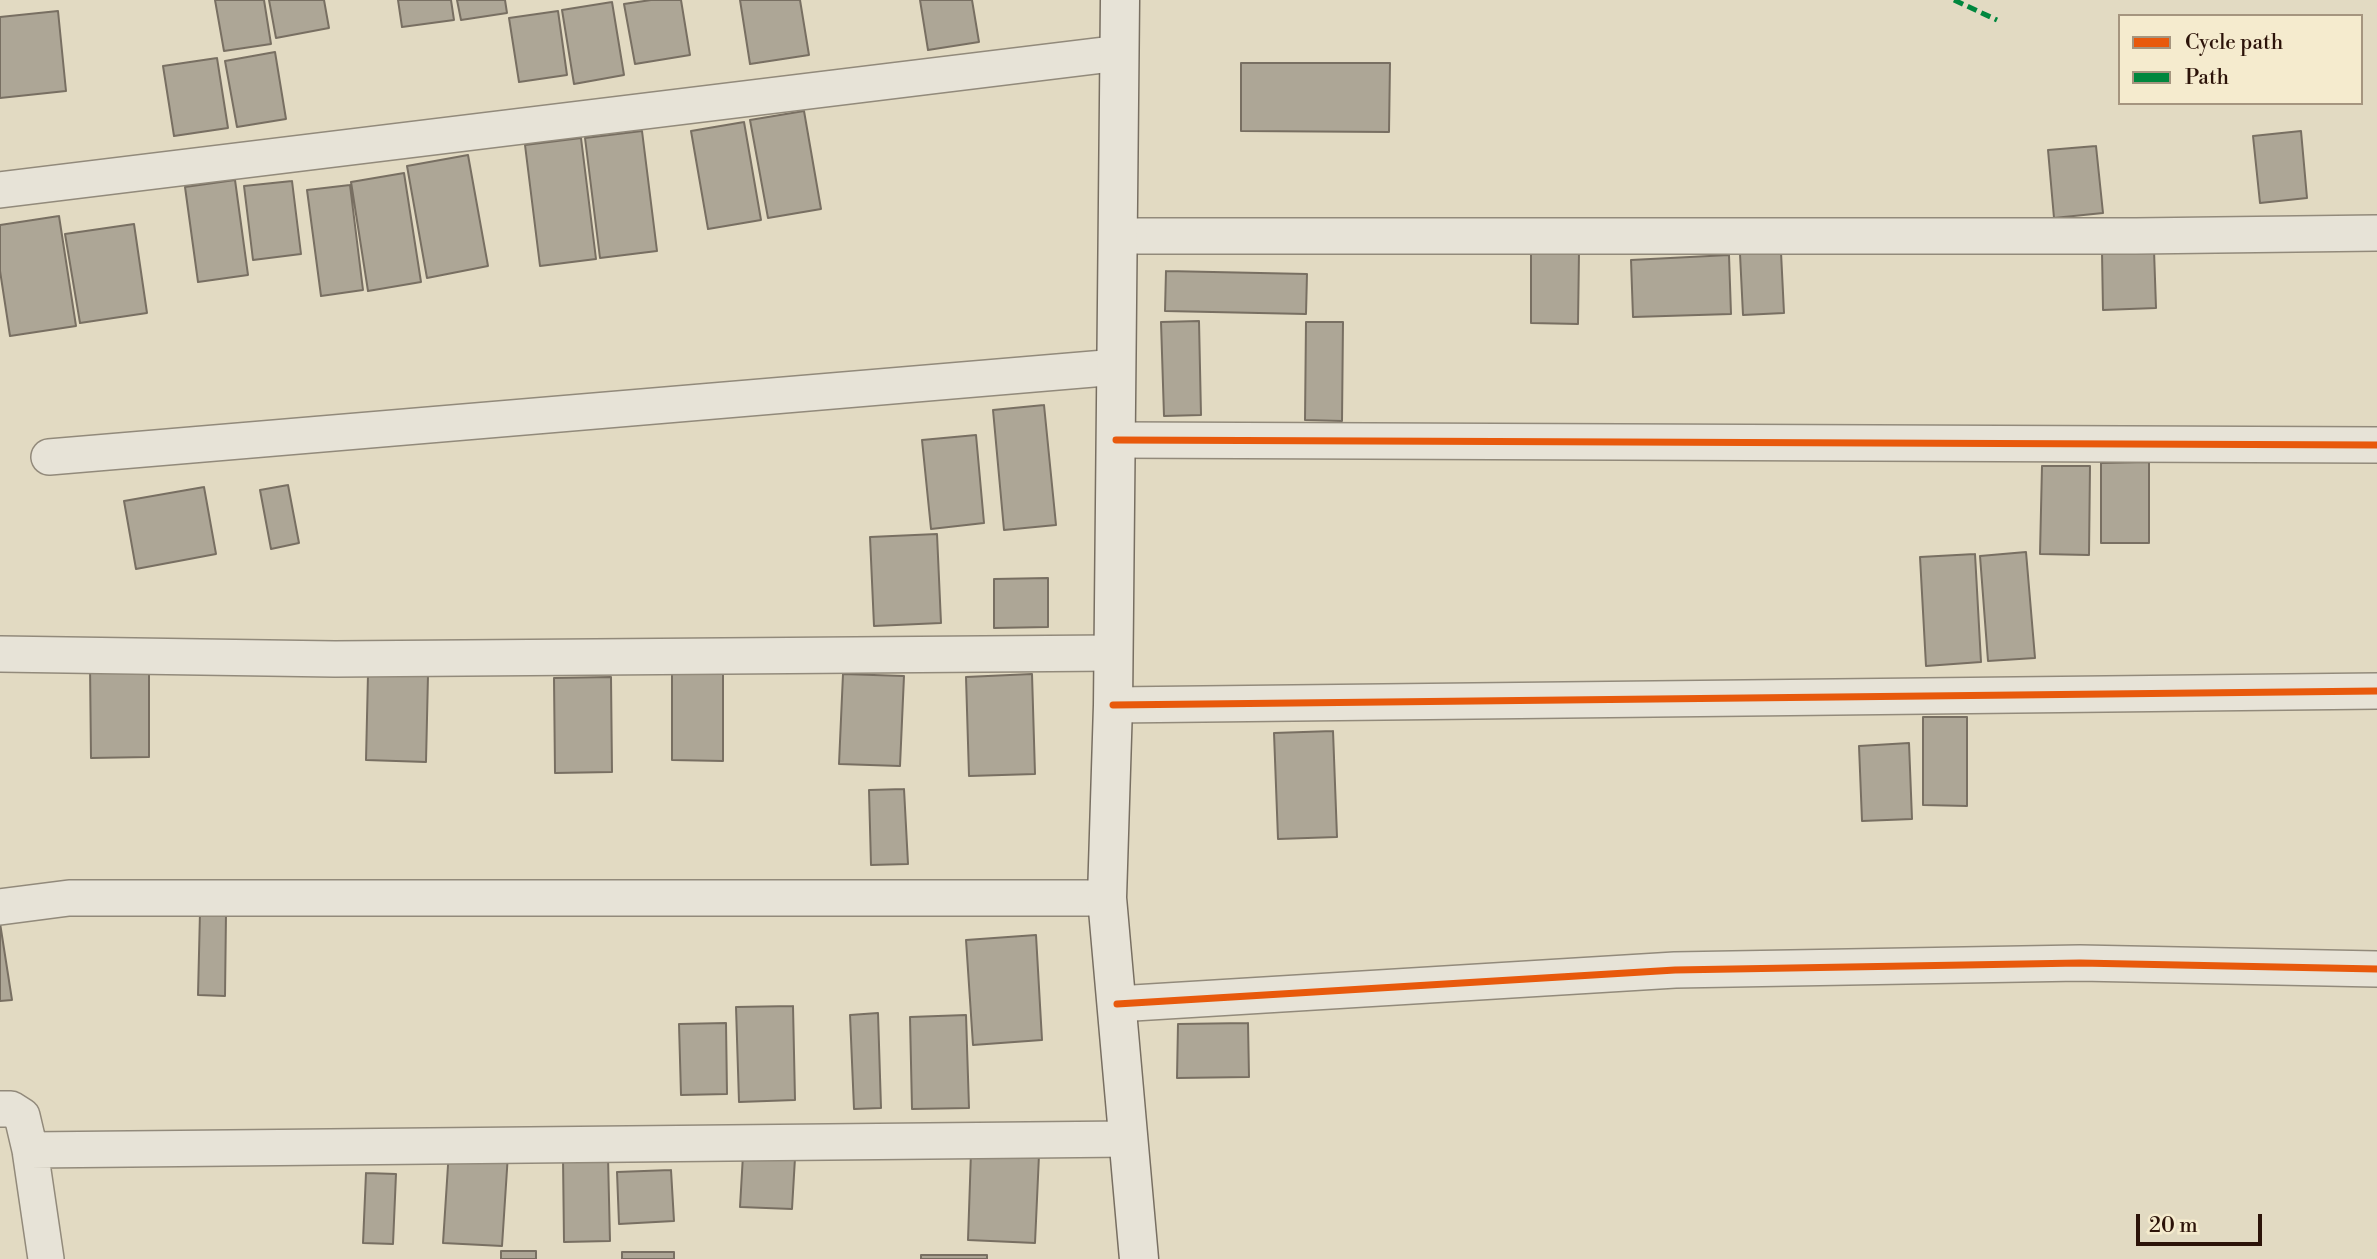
<!DOCTYPE html>
<html>
<head>
<meta charset="utf-8">
<style>
  body { margin:0 }
  #map { position:relative; width:2377px; height:1259px; overflow:hidden; background:#e2dac2; font-family:"Libre Bodoni",serif }
  canvas { display:block }
  .legend { position:absolute; left:2118px; top:14px; width:245px; height:91px; box-sizing:border-box; background:#f5ebce; border:2px solid #a5957f; margin:0; padding:9px 12px; list-style:none; font-size:21px; color:#2c1309 }
  .legend li { display:flex; align-items:center; gap:14px; height:35px }
  .legend b { width:35px; border:2px solid #a5957f }
  .scale { position:absolute; left:2136px; top:1214px; width:126px; height:32px; box-sizing:border-box; border:4px solid #2c1309; border-top:0; padding-left:9px; font-size:21px; line-height:24px; white-space:nowrap; color:#2c1309; -webkit-text-stroke:5px #f5ebce; paint-order:stroke }
</style>
</head>
<body>
<div id="map">
<canvas width="2377" height="1259"></canvas>
<ul class="legend">
<li><b style="height:9px;background:#e8590c"></b>Cycle path</li>
<li><b style="height:9px;background:#00873e"></b>Path</li>
</ul>
<div class="scale">20 m</div>
</div>
<script>
const ctx = document.querySelector('canvas').getContext('2d');
ctx.lineJoin = 'round';
function paint(path, color) {
  ctx.fillStyle = color;
  ctx.fill(path, 'evenodd');
}
function toPath(rows) {
  const path = new Path2D();
  for (const r of rows) {
    path.moveTo(r[0], r[1]);
    for (let i = 2; i < r.length; i += 2) path.lineTo(r[i], r[i + 1]);
  }
  return path;
}
function strokePath(path, color, width, dash) {
  ctx.strokeStyle = color;
  ctx.lineWidth = width;
  ctx.lineCap = dash ? 'butt' : 'round';
  ctx.setLineDash(dash || []);
  ctx.stroke(path);
}
const building = toPath([
  [215,0,264,0,271,44,224,51,215,0],
  [269,0,324,0,329,28,276,38,269,0],
  [398,0,451,0,454,20,402,27,398,0],
  [457,0,505,0,507,13,461,20,457,0],
  [651,0,681,0,690,55,635,64,624,4,651,0],
  [740,0,800,0,809,55,750,64,740,0],
  [920,0,972,0,979,42,928,50,920,0],
  [612,2,624,75,574,84,562,10,612,2],
  [58,11,66,91,0,98,0,17,58,11],
  [558,11,567,75,519,82,509,18,558,11],
  [275,52,286,119,237,127,225,61,275,52],
  [217,58,228,128,174,136,163,66,217,58],
  [1241,63,1390,63,1389,132,1241,131,1241,63],
  [804,111,821,209,768,218,750,120,804,111],
  [744,122,761,220,708,229,691,131,744,122],
  [642,131,657,251,600,258,585,138,642,131],
  [2301,131,2307,198,2260,203,2253,136,2301,131],
  [581,138,596,259,540,266,525,145,581,138],
  [2096,146,2103,213,2054,218,2048,150,2096,146],
  [468,155,488,266,427,278,407,166,468,155],
  [404,173,421,282,368,291,351,182,404,173],
  [235,180,248,275,198,282,185,187,235,180],
  [292,181,301,254,253,260,244,186,292,181],
  [350,185,363,290,321,296,307,190,350,185],
  [59,216,76,326,10,336,0,271,0,225,59,216],
  [134,224,147,313,80,323,65,234,134,224],
  [2154,250,2156,308,2103,310,2102,252,2154,250],
  [1531,252,1579,252,1578,324,1531,323,1531,252],
  [1781,252,1784,313,1743,315,1740,254,1781,252],
  [1729,255,1731,314,1633,317,1631,260,1729,255],
  [1166,271,1307,274,1306,314,1165,311,1166,271],
  [1199,321,1201,415,1164,416,1161,322,1199,321],
  [1306,322,1343,322,1342,421,1305,420,1306,322],
  [1044,405,1056,525,1004,530,993,410,1044,405],
  [976,435,984,523,931,529,922,440,976,435],
  [2149,462,2149,543,2101,543,2101,463,2149,462],
  [2042,466,2090,466,2089,555,2040,554,2042,466],
  [288,485,299,543,271,549,260,490,288,485],
  [204,487,216,554,136,569,124,501,204,487],
  [937,534,941,623,874,626,870,537,937,534],
  [2026,552,2035,658,1988,661,1980,556,2026,552],
  [1975,554,1981,662,1926,666,1920,557,1975,554],
  [1048,578,1048,627,994,628,994,579,1048,578],
  [90,665,149,665,149,757,91,758,90,665],
  [723,668,723,761,672,760,672,669,723,668],
  [368,674,428,675,426,762,366,760,368,674],
  [843,674,904,676,900,766,839,764,843,674],
  [1032,674,1035,774,969,776,966,677,1032,674],
  [611,677,612,772,555,773,554,678,611,677],
  [1923,717,1967,717,1967,806,1923,805,1923,717],
  [1333,731,1337,837,1278,839,1274,733,1333,731],
  [1909,743,1912,819,1862,821,1859,746,1909,743],
  [904,789,908,864,871,865,869,790,904,789],
  [200,912,226,913,225,996,198,995,200,912],
  [0,923,12,1000,0,1001,0,923],
  [1036,935,1042,1040,973,1045,966,940,1036,935],
  [793,1006,795,1100,739,1102,736,1007,793,1006],
  [878,1013,881,1108,854,1109,850,1015,878,1013],
  [966,1015,969,1108,912,1109,910,1017,966,1015],
  [726,1023,727,1094,681,1095,679,1024,726,1023],
  [1248,1023,1249,1077,1177,1078,1178,1024,1248,1023],
  [449,1150,508,1154,502,1246,443,1243,449,1150],
  [971,1152,1039,1155,1035,1243,968,1240,971,1152],
  [743,1155,795,1158,792,1209,740,1207,743,1155],
  [608,1157,610,1241,564,1242,563,1158,608,1157],
  [671,1170,674,1221,619,1224,617,1172,671,1170],
  [366,1173,396,1174,393,1244,363,1243,366,1173],
  [501,1251,536,1251,536,1259,501,1259,501,1251],
  [622,1252,674,1252,674,1259,622,1259,622,1252],
  [921,1255,987,1255,987,1259,921,1259,921,1255]
]);
paint(building, '#ada696');
strokePath(building, '#786f62', 2);
const street = toPath([
  [0,190,1120,53],
  [1118,236,2136,236,2377,233],
  [1116,440,2377,445],
  [49,457,1117,367],
  [0,654,335,659,1114,653],
  [1113,705,2377,691],
  [0,907,69,898,1107,898],
  [1117,1004,1675,970,2080,963,2377,969],
  [0,1109,11,1109,22,1116,30,1150,46,1259],
  [30,1150,1128,1139]
]);
const secondary = toPath([
  [1120,0,1113,705,1107,898,1139,1259]
]);
strokePath(street, '#928a7b', 38);
strokePath(secondary, '#786f62', 41);
strokePath(street, '#e7e3d7', 35);
strokePath(secondary, '#e7e3d7', 38);
strokePath(toPath([
  [1954,0,1997,20]
]), '#00873e', 5, [10, 5]);
strokePath(toPath([
  [1116,440,2377,445],
  [1113,705,2377,691],
  [1117,1004,1675,970,2080,963,2377,969]
]), '#e8590c', 7);
</script>
</body>
</html>
